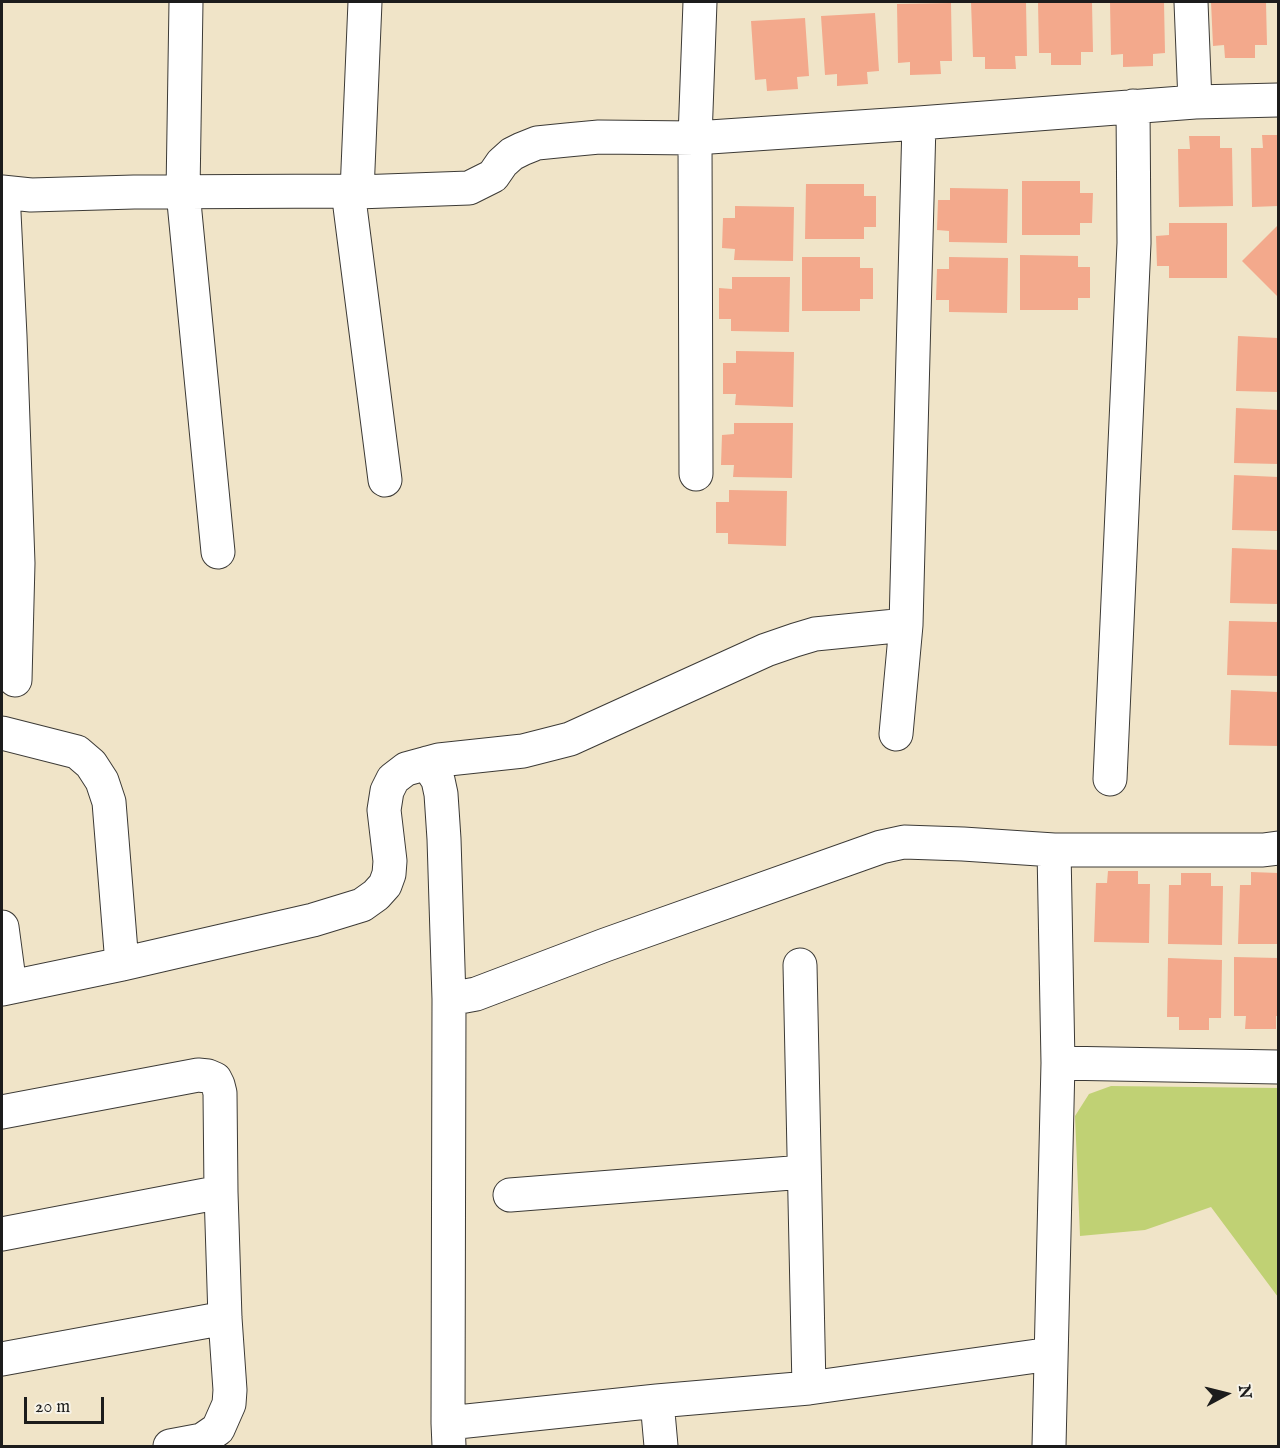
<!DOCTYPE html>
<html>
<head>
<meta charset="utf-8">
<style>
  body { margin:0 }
  #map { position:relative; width:1280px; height:1448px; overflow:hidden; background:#f0e4c8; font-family:"IM FELL English",serif }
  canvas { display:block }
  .frame { position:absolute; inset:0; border:3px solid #1c1c1c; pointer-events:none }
  .north { position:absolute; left:1196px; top:1364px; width:60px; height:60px; -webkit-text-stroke:4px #f7f3e8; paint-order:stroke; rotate:83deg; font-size:16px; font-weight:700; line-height:24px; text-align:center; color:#1c1c1c }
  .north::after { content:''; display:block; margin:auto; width:21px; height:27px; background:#1c1c1c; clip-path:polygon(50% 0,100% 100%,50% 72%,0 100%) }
  .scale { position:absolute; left:24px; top:1397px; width:80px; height:27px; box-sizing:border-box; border:3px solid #1c1c1c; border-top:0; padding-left:8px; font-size:18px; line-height:21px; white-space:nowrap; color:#1c1c1c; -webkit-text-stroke:4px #f7f3e8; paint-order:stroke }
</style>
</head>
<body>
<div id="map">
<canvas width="1280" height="1448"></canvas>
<div class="frame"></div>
<div class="north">N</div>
<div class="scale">20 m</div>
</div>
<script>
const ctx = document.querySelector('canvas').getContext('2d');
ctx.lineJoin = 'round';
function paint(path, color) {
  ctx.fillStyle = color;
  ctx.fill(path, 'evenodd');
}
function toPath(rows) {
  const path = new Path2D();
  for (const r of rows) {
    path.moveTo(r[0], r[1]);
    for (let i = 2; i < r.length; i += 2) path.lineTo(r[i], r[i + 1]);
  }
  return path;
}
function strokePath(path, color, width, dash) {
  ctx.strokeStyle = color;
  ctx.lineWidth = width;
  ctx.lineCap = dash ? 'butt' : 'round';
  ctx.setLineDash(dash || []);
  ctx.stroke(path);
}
paint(toPath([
  [1111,1086,1278,1088,1278,1297,1211,1207,1145,1230,1080,1236,1075,1116,1089,1094]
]), '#c0d174');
paint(toPath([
  [971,2,1026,2,1027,56,1015,56,1016,69,985,69,985,57,973,57],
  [1038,2,1092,2,1093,52,1081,52,1081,65,1051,65,1051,53,1039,53],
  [1110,2,1164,2,1165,53,1153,54,1153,66,1123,67,1123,54,1111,55],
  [1211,2,1266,2,1267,45,1255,45,1255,58,1225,58,1224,45,1213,46],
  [951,3,952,61,940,61,941,74,910,75,910,62,898,63,897,4],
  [875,13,879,71,867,72,868,84,837,86,837,74,825,75,821,16],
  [805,18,809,76,797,77,798,89,767,91,766,79,755,80,751,21],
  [1262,135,1278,135,1278,206,1252,207,1251,148,1263,148],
  [1189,136,1220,136,1220,148,1232,148,1233,206,1179,207,1178,149,1190,149],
  [1022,181,1080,181,1080,193,1093,193,1092,223,1080,223,1080,235,1022,235],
  [806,184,864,184,864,196,876,196,876,227,864,227,864,239,805,239],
  [950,188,1008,189,1007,243,949,242,949,231,937,230,938,200,950,200],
  [735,206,794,207,793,261,734,260,735,249,722,248,723,218,735,218],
  [1169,223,1227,223,1227,278,1169,278,1169,266,1157,266,1156,236,1169,235],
  [1278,225,1278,297,1242,261],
  [1020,255,1078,256,1078,267,1090,267,1090,298,1078,298,1078,310,1020,310],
  [802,257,860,257,860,268,873,268,873,299,860,299,860,311,802,311],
  [949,257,1008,258,1007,313,949,312,949,300,936,300,937,269,949,269],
  [732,277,790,277,789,332,731,331,731,319,719,319,719,288,732,289],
  [1238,336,1278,338,1278,392,1236,391],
  [736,351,794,352,793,407,735,405,736,394,723,394,723,363,736,363],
  [1236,408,1278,410,1278,464,1234,463],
  [734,423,793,423,792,478,733,477,734,465,721,465,722,435,734,434],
  [1234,475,1278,477,1278,531,1232,530],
  [729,490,787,491,786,546,728,544,728,533,716,533,716,502,729,502],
  [1232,548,1278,550,1278,604,1230,603],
  [1229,621,1278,622,1278,676,1227,675],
  [1231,690,1278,692,1278,746,1229,745],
  [1108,871,1138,871,1138,884,1150,884,1149,943,1094,942,1096,883,1107,883],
  [1251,872,1278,873,1278,944,1238,944,1240,885,1251,885],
  [1181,873,1211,873,1211,886,1223,886,1222,945,1168,944,1169,885,1181,885],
  [1234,957,1278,958,1278,1016,1276,1016,1276,1029,1245,1029,1246,1016,1234,1016],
  [1168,958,1222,960,1221,1018,1209,1018,1209,1030,1179,1030,1179,1017,1167,1017]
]), '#f3a98c');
const minor = toPath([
  [186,2,183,192,218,552],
  [1191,2,1195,102],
  [348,191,385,480],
  [2,192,31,195,134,192,348,191,357,192,469,188,493,176,502,163,512,154,522,149,537,143,567,140,599,137,695,138,919,123,1195,102,1278,100],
  [3,192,10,336,18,563,15,680],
  [357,192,365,2],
  [696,474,695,138,700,2],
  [2,733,77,752,91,764,102,781,109,802,122,964],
  [896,734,906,625],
  [427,763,438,780,441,794,444,839,449,999],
  [1110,779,1134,243,1133,106],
  [2,927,10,987],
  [800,965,809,1388],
  [2,989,122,964,313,920,362,905,376,895,385,885,389,874,390,861,384,810,387,791,393,779,406,769,439,760,523,751,570,739,766,650,795,640,815,634,906,625,919,123],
  [1058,1063,1278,1067],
  [2,1112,198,1075,208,1076,215,1079,218,1085,220,1093,221,1192,225,1318,230,1390,229,1404,218,1429,202,1440,170,1446],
  [510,1195,804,1172],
  [2,1234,221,1192],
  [2,1359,225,1318],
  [657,1401,661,1446],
  [448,1423,657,1401,809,1388,1051,1354],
  [449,1446,448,1423,449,999,476,994,605,945,881,847,904,842,963,844,1054,850,1263,850,1278,848],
  [1049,1446,1058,1063,1054,850]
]);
strokePath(minor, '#3c3a36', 35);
strokePath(minor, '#fff', 33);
</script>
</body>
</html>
